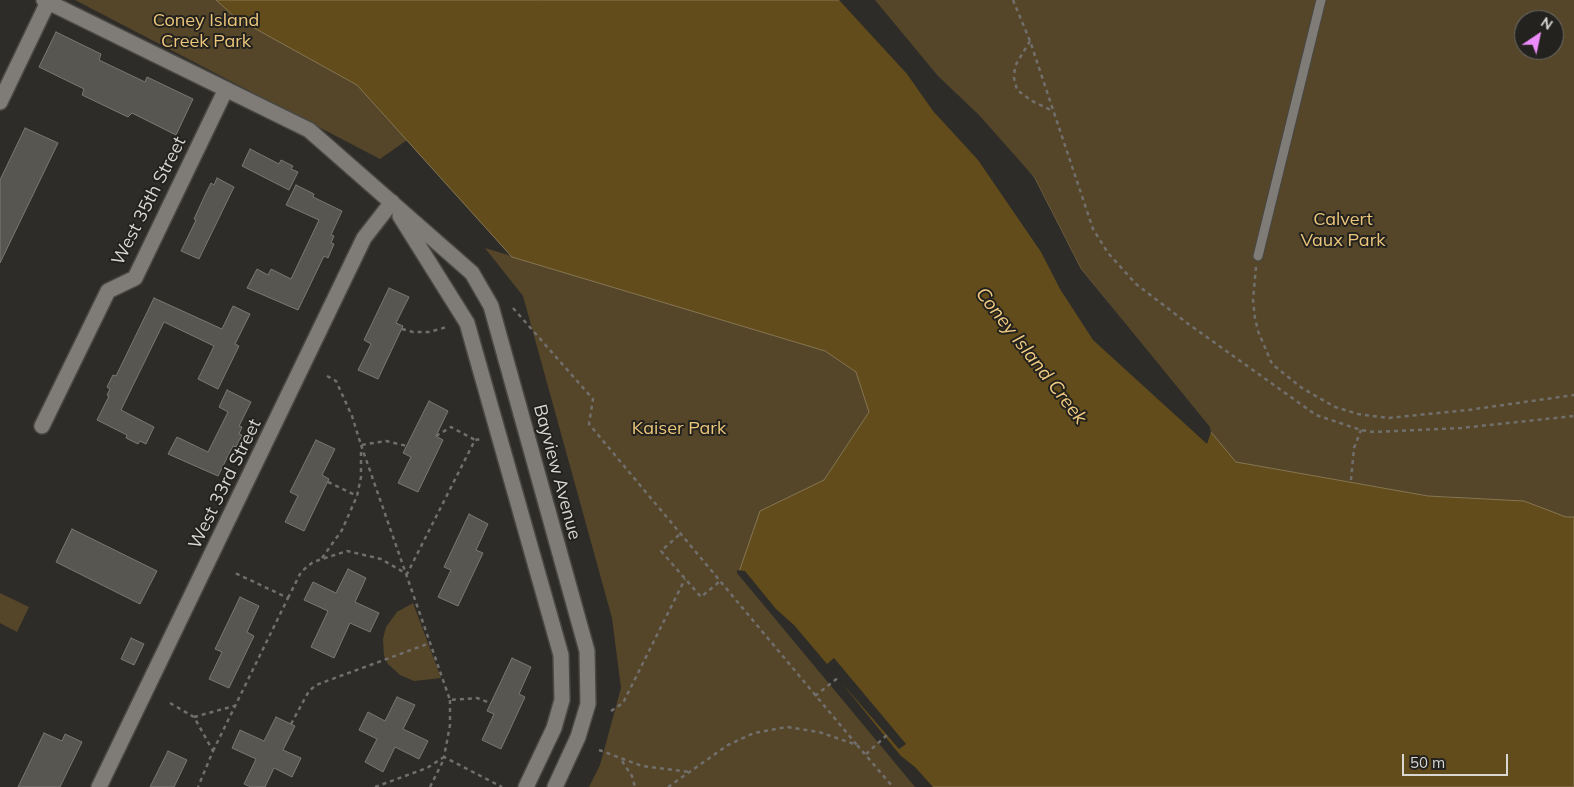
<!DOCTYPE html>
<html>
<head>
<meta charset="utf-8">
<style>
  body { margin:0 }
  #map { position:relative; width:1574px; height:787px; overflow:hidden; background:#2e2c28; font-family:Mulish,sans-serif }
  canvas { display:block }
  .north { position:absolute; left:1514px; top:10px; width:50px; height:50px; box-sizing:border-box; background:#24221e; border:1px solid #6c6a67; border-radius:50%; rotate:34deg; font-size:14px; font-weight:700; line-height:20px; text-align:center; color:#d8d7d4 }
  .north::after { content:''; display:block; margin:auto; width:18px; height:22px; background:#ec8cfa; clip-path:polygon(50% 0,100% 100%,50% 72%,0 100%) }
  .scale { position:absolute; left:1402px; top:754px; width:106px; height:22px; box-sizing:border-box; border:2px solid #d8d7d4; border-top:0; padding-left:6px; font-size:15px; line-height:18px; white-space:nowrap; color:#d8d7d4; -webkit-text-stroke:4px #24221e; paint-order:stroke }
</style>
</head>
<body>
<div id="map">
<canvas width="1574" height="787"></canvas>
<div class="north">N</div>
<div class="scale">50 m</div>
</div>
<script>
const ctx = document.querySelector('canvas').getContext('2d');
ctx.lineJoin = 'round';
function paint(path, color) {
  ctx.fillStyle = color;
  ctx.fill(path, 'evenodd');
}
function toPath(rows) {
  const path = new Path2D();
  for (const r of rows) {
    path.moveTo(r[0], r[1]);
    for (let i = 2; i < r.length; i += 2) path.lineTo(r[i], r[i + 1]);
  }
  return path;
}
function strokePath(path, color, width, dash) {
  ctx.strokeStyle = color;
  ctx.lineWidth = width;
  ctx.lineCap = dash ? 'butt' : 'round';
  ctx.setLineDash(dash || []);
  ctx.stroke(path);
}
function write(font, color, halo, rows, align = 'center') {
  ctx.font = font + ' Mulish,sans-serif';
  ctx.lineWidth = 4;
  ctx.setLineDash([]);
  ctx.textBaseline = 'middle';
  ctx.strokeStyle = halo;
  ctx.fillStyle = color;
  for (const [text, x, y, turn = 0] of rows) {
    ctx.save();
    ctx.translate(x, y);
    ctx.rotate((+turn || 0) * Math.PI / 180);
    ctx.textAlign = isNaN(turn) ? turn : align;
    if (halo) ctx.strokeText(text, 0, 0);
    ctx.fillText(text, 0, 0);
    ctx.restore();
  }
}
paint(toPath([
  [75,0,216,0,236,18,357,85,407,140,380,159],
  [871,0,1574,0,1574,541,1453,497,1428,496,1236,462,1138,345,1121,319,1081,269,1034,177,936,78],
  [1524,20,1554,20,1554,50,1524,50],
  [485,248,825,351,856,372,869,412,824,480,760,511,918,787,589,787,600,765,621,688,612,618,523,296],
  [0,593,29,607,17,632,0,623],
  [413,603,441,678,414,681,400,675,388,664,384,656,383,639,386,627,397,612]
]), '#554629');
const water = toPath([
  [216,0,871,0,936,78,1034,177,1081,269,1121,319,1138,345,1236,462,1428,496,1524,501,1566,517,1574,517,1574,787,918,787,739,572,760,511,824,480,869,412,856,372,825,351,512,257,357,85,236,18,216,0]
]);
paint(water, '#634c1b');
strokePath(water, '#867652', 1);
paint(toPath([
  [839,0,875,0,938,76,979,115,1034,177,1081,269,1210,427,1211,432,1207,444,1093,340,1060,289,1041,252,978,160,933,111,907,74],
  [737,570,745,571,776,609,794,625,827,664,834,658,906,744,899,749,841,682,900,755,915,767,933,787,915,787,737,573]
]), '#2e2c28');
const building = toPath([
  [56,32,101,54,99,60,145,82,147,77,193,99,176,135,132,113,128,117,82,95,84,89,39,67,56,32],
  [25,128,58,143,0,263,0,180,25,128],
  [250,149,279,164,281,160,293,166,291,169,298,172,289,190,242,166,250,149],
  [217,178,234,187,199,259,181,251,196,220,194,219,205,195,211,183,214,185,217,178],
  [296,185,314,194,313,197,342,211,331,235,334,236,331,243,334,244,328,258,324,256,298,310,247,288,257,269,268,275,271,269,291,279,319,220,286,205,296,185],
  [389,288,409,297,396,323,403,326,378,379,358,370,371,344,364,340,389,288],
  [154,298,222,329,233,306,250,314,235,344,239,346,218,389,198,379,214,346,164,322,121,410,154,427,146,444,140,441,138,444,126,438,127,435,97,420,109,396,107,395,110,389,107,387,113,375,116,376,154,298],
  [227,390,251,402,239,426,242,427,239,434,242,435,236,447,233,446,218,476,168,454,177,437,208,452,228,412,219,407,227,390],
  [429,401,448,411,436,436,443,440,418,492,398,483,411,457,403,453,429,401],
  [316,440,335,449,322,475,329,479,304,531,285,522,298,496,290,492,316,440],
  [469,514,488,524,476,550,483,553,458,606,438,597,451,570,444,567,469,514],
  [72,529,157,571,140,604,56,562,72,529],
  [348,569,366,578,355,602,379,613,370,632,350,623,334,658,311,647,328,611,304,600,313,582,336,593,348,569],
  [240,597,259,606,247,632,254,636,229,688,209,679,222,652,215,649,240,597],
  [131,638,144,644,134,665,121,659,131,638],
  [512,658,531,667,519,694,525,697,501,749,482,740,494,714,487,711,512,658],
  [397,697,415,705,403,729,428,741,419,759,395,747,383,772,365,762,377,739,359,730,368,712,385,721,397,697],
  [276,717,295,726,283,750,301,758,292,777,274,768,265,787,251,787,244,784,256,759,232,748,240,730,264,741,276,717],
  [44,733,62,741,65,734,82,742,60,787,18,787,44,733],
  [168,751,187,760,174,787,150,787,168,751]
]);
paint(building, '#585651');
strokePath(building, '#7a7873', 1);
const lane = toPath([
  [1258,256,1321,0]
]);
const street = toPath([
  [44,0,309,130,472,273,491,306,587,651,588,704,578,737,555,787],
  [0,102,48,2],
  [400,216,467,323,561,655,562,700,554,728,526,787],
  [42,426,108,291,135,278,226,89],
  [99,787,364,238,392,202]
]);
strokePath(lane, '#484744', 11);
strokePath(street, '#484744', 18);
strokePath(toPath([
  [1013,0,1030,41,1093,229,1108,253,1136,284,1187,323,1316,415,1361,430,1374,432,1461,428,1574,416],
  [1030,41,1015,66,1014,78,1017,90,1032,101,1053,111],
  [1256,267,1253,300,1255,318,1258,331,1272,364,1302,388,1335,407,1358,414,1388,418,1468,410,1574,395],
  [513,308,593,399,589,424,857,745],
  [402,329,413,332,429,332,447,327],
  [327,376,336,381,352,416,361,445,386,441,407,446],
  [436,436,451,427,475,440],
  [361,445,450,700,477,698,490,703],
  [1351,480,1354,448,1361,430],
  [328,482,357,496],
  [679,535,661,551,701,597,719,582],
  [322,558,342,530,357,496,361,477,361,449],
  [288,598,301,572,313,562,347,551,381,559,407,574,475,440,481,439],
  [815,696,839,677],
  [450,700,450,725,444,757,502,787],
  [170,703,194,717,213,751,198,787],
  [611,711,623,703,685,579],
  [194,717,234,706],
  [291,724,309,691,316,685,430,643],
  [599,750,642,766,689,772],
  [213,751,288,598,233,572],
  [866,754,887,735],
  [622,761,632,776,635,787],
  [375,787,427,768,444,757],
  [430,787,444,759],
  [668,787,728,745,754,733,787,727,819,732,857,745,893,787]
]), '#716f6c', 2.5, [4, 4]);
strokePath(lane, '#7f7c77', 9);
strokePath(street, '#7f7c77', 15);
write('18px', '#ebc67b', '#24221e', [
  ["Coney Island",206,21],
  ["Creek Park",206,42],
  ["Calvert",1343,220],
  ["Vaux Park",1343,241],
  ["Kaiser Park",679,429]
]);
write('18px', '#d8d7d4', '#24221e', [
  ["West 35th Street",149,201,-63],
  ["Bayview Avenue",557,472,75],
  ["West 33rd Street",225,484,-64]
]);
write('italic 19px', '#f1cb80', '#24221e', [
  ["Coney Island Creek",1031,356,52]
]);
</script>
</body>
</html>
